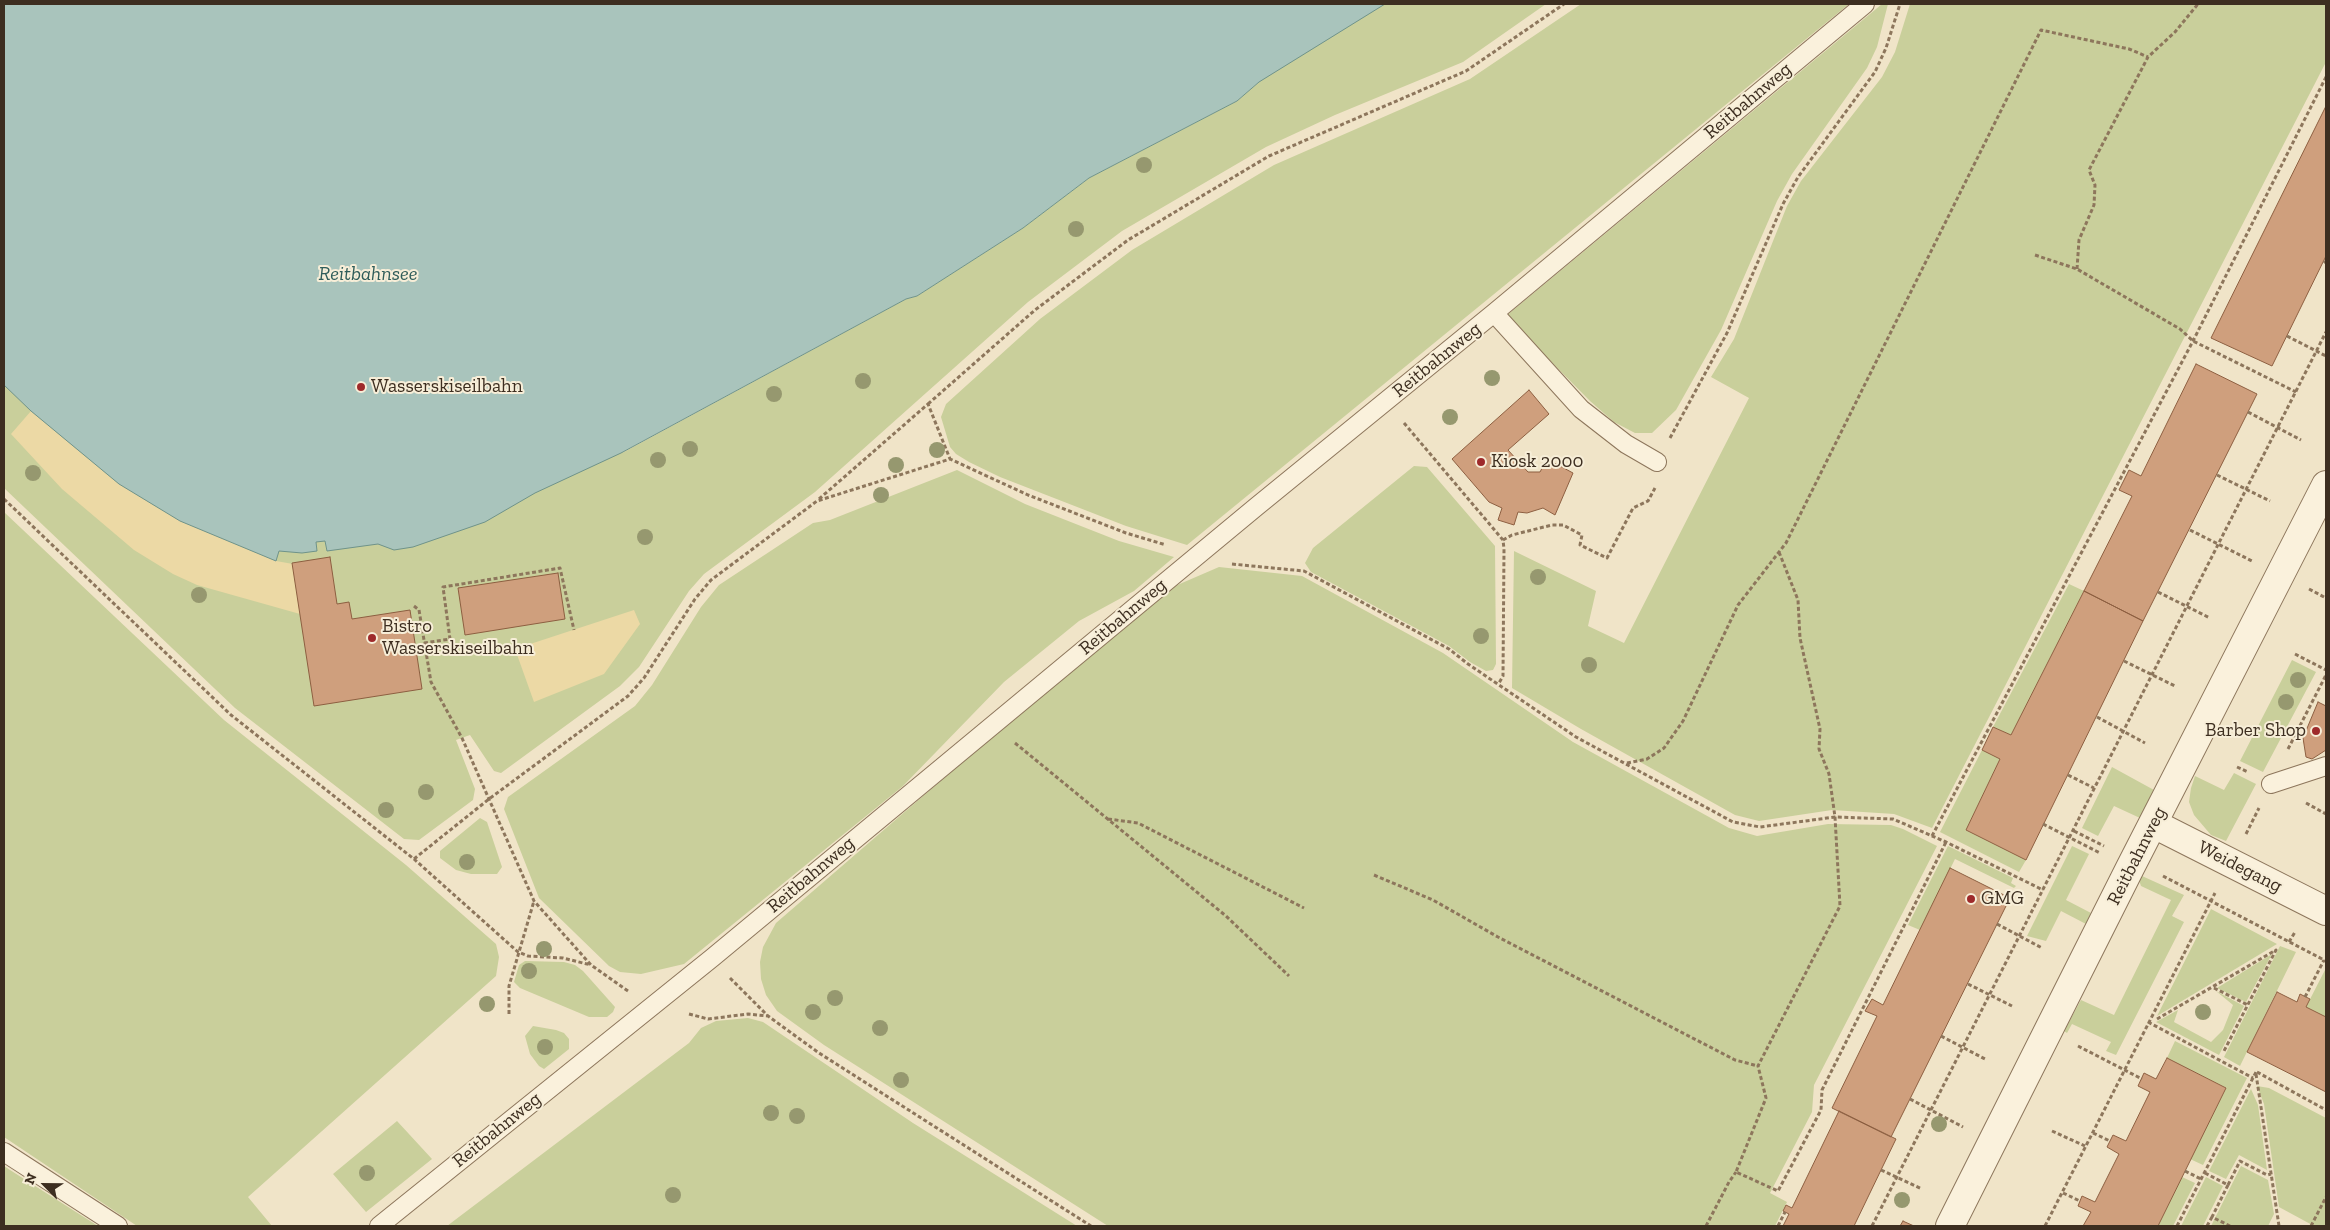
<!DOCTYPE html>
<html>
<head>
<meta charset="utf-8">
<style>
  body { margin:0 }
  #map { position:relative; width:2330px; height:1230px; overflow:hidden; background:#f0e4c8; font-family:"Zilla Slab",serif }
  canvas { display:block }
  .frame { position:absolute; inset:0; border:5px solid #3d2e20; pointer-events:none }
  .north { position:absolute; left:20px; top:1160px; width:50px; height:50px; -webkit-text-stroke:4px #f7eed8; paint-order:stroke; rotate:293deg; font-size:14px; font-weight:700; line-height:20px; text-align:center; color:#3d2e20 }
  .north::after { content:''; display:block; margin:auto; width:18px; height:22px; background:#3d2e20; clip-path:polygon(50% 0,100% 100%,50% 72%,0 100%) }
</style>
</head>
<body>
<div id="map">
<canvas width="2330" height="1230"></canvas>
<div class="frame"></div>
<div class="north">N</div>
</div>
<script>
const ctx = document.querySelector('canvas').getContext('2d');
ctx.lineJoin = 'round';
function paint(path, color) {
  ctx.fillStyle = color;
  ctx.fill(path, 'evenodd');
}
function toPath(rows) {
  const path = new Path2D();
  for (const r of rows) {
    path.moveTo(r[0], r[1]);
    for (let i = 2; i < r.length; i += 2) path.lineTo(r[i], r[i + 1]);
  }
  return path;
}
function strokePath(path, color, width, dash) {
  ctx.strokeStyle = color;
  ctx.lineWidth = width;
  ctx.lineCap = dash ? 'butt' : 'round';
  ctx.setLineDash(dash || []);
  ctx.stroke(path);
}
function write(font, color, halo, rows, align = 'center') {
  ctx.font = font + ' "Zilla Slab",serif';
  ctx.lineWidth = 4;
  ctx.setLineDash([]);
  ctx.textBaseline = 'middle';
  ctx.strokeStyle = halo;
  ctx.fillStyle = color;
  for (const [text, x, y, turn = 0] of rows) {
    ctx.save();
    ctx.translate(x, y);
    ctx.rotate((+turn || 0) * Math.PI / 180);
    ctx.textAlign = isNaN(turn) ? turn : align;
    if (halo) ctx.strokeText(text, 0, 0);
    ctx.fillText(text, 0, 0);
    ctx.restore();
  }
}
paint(toPath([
  [9,4,1546,4,1463,62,1335,115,1266,147,1122,231,1028,302,815,492,704,574,689,591,639,667,620,686,501,773,494,771,470,735,456,740,475,789,473,800,419,840,404,839,235,708,4,488,4,13],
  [1240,32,1259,82,1237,101,1089,178,1023,228,917,296,906,299,622,453],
  [1581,4,1849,4,1187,545,1126,526,1000,477,969,462,956,454,950,447,941,417,946,404,1040,319,1132,250,1274,165,1470,79],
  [1882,4,1888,4,1877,47,1867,68,1792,174,1777,201,1721,330,1676,410,1652,433,1635,433,1614,422,1590,401,1506,316],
  [1910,4,2326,4,2326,62,1932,828,1894,814,1832,810,1759,821,1735,815,1581,729,1512,688,1514,551,1596,591,1588,626,1624,643,1749,398,1711,377,1734,339,1787,206,1801,181,1882,77,1895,52],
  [1414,466,1427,467,1495,546,1496,664,1493,670,1486,671,1470,662,1449,646,1311,572,1305,563,1313,548],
  [957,470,1025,504,1119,541,1174,557,1134,591,1079,621,1004,682,903,786,684,964,641,974,620,972,609,966,539,898,504,809,508,797,635,706,652,685,701,607,719,585,813,523,830,520],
  [4,512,224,720,406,865,496,944,499,957,496,976,248,1197,272,1226,137,1226,4,1137],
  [1219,567,1302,576,1443,653,1573,742,1729,828,1757,836,1828,824,1891,825,1903,829,1937,846,1814,1085,1812,1112,1770,1193,1787,1202,1775,1226,1108,1226,824,1045,777,1011,766,995,761,979,760,962,763,947,776,923,988,740,1175,586],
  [2069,584,2084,591,2011,735,1993,727],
  [2292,660,2316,672,2263,772,2240,761],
  [1982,750,2000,759,1966,830,2026,860,2019,872,1940,832],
  [2112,767,2154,790,2140,818,2114,806,2098,836,2082,828],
  [2234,773,2256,784,2226,841,2211,835,2194,815,2189,802,2191,788,2195,776,2224,790],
  [480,818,487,822,502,867,497,874,471,874,456,870,440,858,440,851],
  [1948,846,2013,878,2011,883,2016,886,2014,888,1955,859,1920,930,1908,925],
  [2072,846,2089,854,2066,900,2091,913,2086,924,2061,911,2046,941,2027,936],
  [2142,876,2184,895,2172,916,2184,922,2116,1055,2106,1051,2111,1042,2072,1024,2067,1033,2064,1031,2081,1000,2114,1015,2171,900,2141,886,2139,880],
  [2211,909,2277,944,2157,1016,2207,917],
  [2280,946,2296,952,2240,1066,2224,1057],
  [2272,954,2246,1002,2217,988],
  [525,961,564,962,575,965,583,971,615,1007,613,1012,607,1017,589,1017,520,988,514,982,519,965],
  [2325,970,2326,970,2326,1017,2306,1007],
  [2216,991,2244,1006,2219,1055,2156,1022,2178,1010,2174,1022,2211,1042,2223,1030,2233,1005],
  [748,1018,763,1022,913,1123,1077,1226,447,1226,689,1043,701,1028,716,1021],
  [533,1026,556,1030,564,1033,569,1039,569,1049,544,1069,539,1066,530,1054,525,1036],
  [2175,1041,2247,1078,2203,1165,2190,1159,2226,1088,2167,1058],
  [2257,1086,2269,1088,2326,1118,2326,1226,2314,1226,2279,1207,2264,1104],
  [2251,1089,2258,1105,2267,1170,2239,1155,2226,1179,2209,1171],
  [397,1121,432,1159,366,1212,333,1174],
  [4,1166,10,1170,98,1226,4,1226],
  [2241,1166,2268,1180,2274,1214,2268,1226,2211,1226],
  [2182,1177,2195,1183,2173,1226,2158,1226],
  [2206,1177,2223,1186,2203,1226,2181,1226]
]), '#c9cf9b');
paint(toPath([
  [31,411,119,484,276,561,293,564,300,614,197,585,173,574,134,550,62,489,11,434],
  [634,610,640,624,604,674,534,702,515,649]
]), '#ecd9a5');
const water = toPath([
  [4,4,1385,4,1259,82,1237,101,1089,178,1023,228,917,296,906,299,621,453,535,493,485,522,413,547,394,550,378,544,327,551,325,541,316,542,317,551,302,553,279,551,276,561,180,521,119,484,31,411,4,385,4,4]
]);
paint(water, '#a9c4bc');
strokePath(water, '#6f938a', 1);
const building = toPath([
  [2326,106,2326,256,2272,366,2211,338,2326,106],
  [2196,364,2257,394,2143,621,2084,591,2132,496,2119,490,2129,470,2141,476,2196,364],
  [1529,390,1549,414,1508,450,1528,472,1540,472,1547,459,1573,473,1555,515,1543,508,1527,513,1518,512,1514,525,1498,520,1502,508,1489,502,1452,459,1529,390],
  [330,557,337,604,349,602,352,619,410,610,422,689,314,706,292,563,330,557],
  [558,573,565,619,465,635,458,588,558,573],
  [2084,591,2143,621,2026,860,1966,830,2000,759,1982,750,1993,727,2011,735,2084,591],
  [2318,702,2326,706,2326,750,2312,759,2306,757,2303,738,2318,702],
  [1950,868,2010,898,1891,1137,1832,1108,1877,1016,1865,1011,1872,999,1883,1005,1950,868],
  [2277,992,2297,1002,2300,994,2310,999,2306,1007,2326,1017,2326,1092,2247,1052,2277,992],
  [2167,1058,2226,1088,2158,1226,2083,1226,2091,1212,2078,1206,2082,1196,2095,1202,2119,1154,2107,1147,2113,1135,2126,1141,2150,1092,2138,1086,2144,1073,2156,1079,2167,1058],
  [1839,1111,1896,1139,1854,1226,1783,1226,1789,1214,1783,1211,1786,1205,1792,1208,1839,1111],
  [1903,1221,1905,1222,1914,1226,1900,1226,1903,1221]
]);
paint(building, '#cf9f7d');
strokePath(building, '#8d5f41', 1);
const lane = toPath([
  [1494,313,1581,409,1626,444,1657,462],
  [2271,784,2326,766],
  [4,1152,118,1226],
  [379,1226,712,958,1256,507,1494,313,1865,4]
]);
const street = toPath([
  [2154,824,2326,911],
  [1950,1226,2130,868,2326,485]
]);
strokePath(lane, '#8d765c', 20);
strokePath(street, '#8d765c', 30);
strokePath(toPath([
  [2035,255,2077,269,2180,329,2193,341,2296,392],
  [2324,261,2326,263],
  [2077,269,2079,240,2094,205,2095,185,2089,170,2148,57,2175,32,2198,4],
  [2287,336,2326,356],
  [928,404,1035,310,1128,240,1269,156,1466,71,1564,4],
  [2248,412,2301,440],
  [1404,423,1503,540,1504,549,1503,676,1499,683],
  [1670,438,1727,333,1783,204,1798,177,1875,72,1886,48,1900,4],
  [2217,475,2270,501],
  [4,499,231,715,414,859,518,952,528,956,563,958,591,965],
  [819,499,928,404,950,459],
  [2190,530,2252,561],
  [1503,540,1512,535,1552,525,1563,525,1582,535,1580,545,1607,558,1633,508,1648,501,1655,488],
  [1779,552,1798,600,1800,638,1820,729,1819,749,1829,774,1835,817,1840,906,1758,1066,1766,1098,1736,1172,1778,1191,1821,1110,1822,1090,1946,842],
  [1232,564,1304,571,1449,649,1468,664,1576,737,1733,822,1760,827,1835,817,1893,819,1946,842,2043,890],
  [2309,589,2326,598],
  [2158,592,2210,618],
  [414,606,419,610,431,682,462,738,534,901,591,965,628,991],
  [424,643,450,639,443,587,560,568,574,630],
  [2295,654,2326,670],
  [2124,661,2175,686],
  [2097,717,2145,743],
  [1015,743,1226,916,1289,976],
  [2288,749,2326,675],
  [1627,763,1647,759,1664,748,1683,721,1738,605,1786,543,2041,30,2129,49,2148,57],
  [2237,767,2248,772],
  [2068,775,2094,788],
  [2306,803,2326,814],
  [1108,819,1138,823,1304,908],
  [2043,824,2100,853],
  [2074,831,2104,846],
  [2246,834,2259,808],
  [1932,836,2193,341,2326,77],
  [414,859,489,799,628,696,644,678,695,599,711,580,817,501,950,459,1028,495,1126,533,1166,545],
  [1374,875,1433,900,1498,937,1735,1060,1758,1066],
  [2163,876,2326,961],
  [1997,924,2042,948],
  [2289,942,2295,932],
  [730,978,768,1016,819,1053,1091,1226],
  [1968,984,2012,1006],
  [2214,988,2248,1005],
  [2305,997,2324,960],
  [509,1014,509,986,534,901],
  [689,1014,708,1019,748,1014,768,1016],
  [2157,1019,2276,950,2224,1051],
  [2148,1022,2253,1078],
  [1941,1036,1985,1059],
  [2078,1046,2142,1079],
  [2257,1072,2326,1110],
  [2256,1074,2279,1226],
  [1910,1099,1963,1127],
  [2052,1131,2085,1146],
  [2093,1133,2110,1141],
  [1881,1170,1922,1189],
  [2185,1171,2201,1179],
  [2205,1173,2228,1185,2212,1217,2230,1226],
  [2228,1185,2240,1161,2267,1175,2271,1174],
  [2063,1193,2080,1201],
  [1706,1226,1729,1182,1736,1172],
  [1778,1226,1785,1212],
  [1872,1226,2326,332],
  [2045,1226,2215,893],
  [2177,1226,2256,1072],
  [2207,1226,2212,1217],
  [2311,1226,2326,1197]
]), '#8d765c', 3, [4, 2.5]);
strokePath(lane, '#faf1dc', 18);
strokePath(street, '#faf1dc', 28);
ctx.fillStyle = '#96986f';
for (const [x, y] of [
  [1144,165],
  [1076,229],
  [1492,378],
  [863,381],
  [774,394],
  [1450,417],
  [690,449],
  [937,450],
  [658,460],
  [896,465],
  [33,473],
  [881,495],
  [645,537],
  [1538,577],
  [199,595],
  [1481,636],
  [1589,665],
  [2298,680],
  [2286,702],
  [426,792],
  [386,810],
  [467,862],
  [544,949],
  [529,971],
  [835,998],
  [487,1004],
  [813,1012],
  [2203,1012],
  [880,1028],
  [545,1047],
  [901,1080],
  [771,1113],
  [797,1116],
  [1939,1124],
  [367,1173],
  [673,1195],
  [1902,1200]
]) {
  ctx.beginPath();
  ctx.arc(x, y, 8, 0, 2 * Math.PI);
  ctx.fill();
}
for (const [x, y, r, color] of [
  [361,387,5,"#9e2a2b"],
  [1481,462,5,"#9e2a2b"],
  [372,638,5,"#9e2a2b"],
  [2316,731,5,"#9e2a2b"],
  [1971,899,5,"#9e2a2b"]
]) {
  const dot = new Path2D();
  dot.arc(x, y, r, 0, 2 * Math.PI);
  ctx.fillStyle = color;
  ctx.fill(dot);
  strokePath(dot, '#f7eed8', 2);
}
write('19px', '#3d2e20', '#f7eed8', [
  ["Reitbahnweg",1748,101,-40],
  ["Reitbahnweg",1437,360,-39],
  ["Reitbahnweg",1123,617,-40],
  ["Reitbahnweg",2137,856,-63],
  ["Weidegang",2240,867,27],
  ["Reitbahnweg",811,875,-40],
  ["Reitbahnweg",497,1130,-39]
]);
write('19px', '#3d2e20', '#f7eed8', [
  ["Wasserskiseilbahn",371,387],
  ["Kiosk 2000",1491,462],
  ["Bistro",382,627],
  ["Wasserskiseilbahn",382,649],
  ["Barber Shop",2306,731,"right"],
  ["GMG",1981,899]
], 'left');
write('italic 20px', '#2f5d5a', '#f7eed8', [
  ["Reitbahnsee",368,274]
]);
</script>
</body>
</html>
